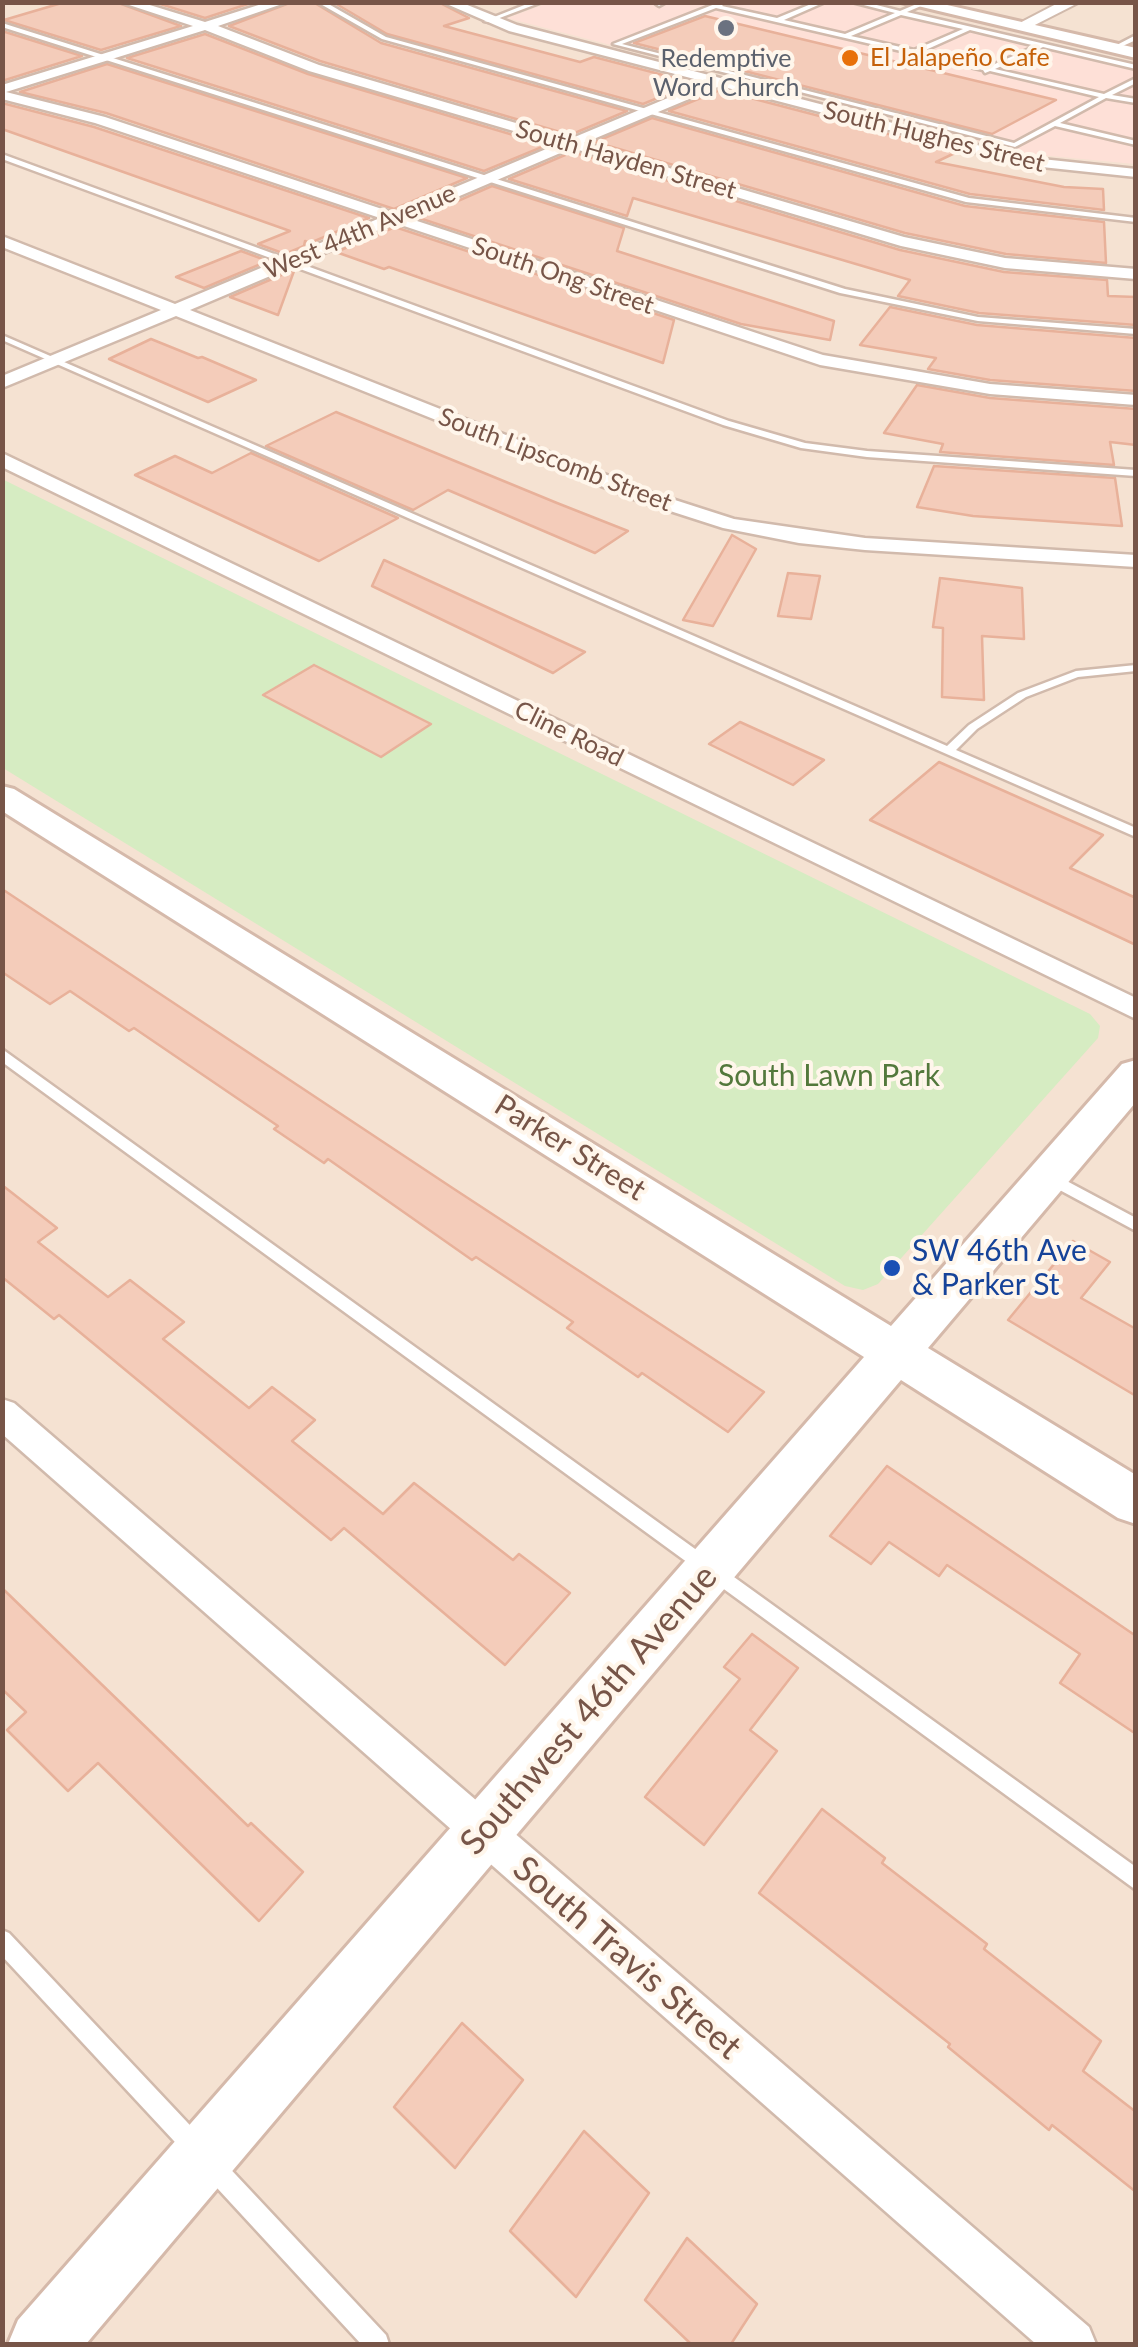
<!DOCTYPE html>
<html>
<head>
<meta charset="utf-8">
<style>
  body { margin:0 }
  #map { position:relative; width:1138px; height:2347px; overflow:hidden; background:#fdf1e4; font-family:Lato,sans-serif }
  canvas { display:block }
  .frame { position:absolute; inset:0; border:5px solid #775548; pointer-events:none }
</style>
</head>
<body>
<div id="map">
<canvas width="1138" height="2347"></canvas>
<div class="frame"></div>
</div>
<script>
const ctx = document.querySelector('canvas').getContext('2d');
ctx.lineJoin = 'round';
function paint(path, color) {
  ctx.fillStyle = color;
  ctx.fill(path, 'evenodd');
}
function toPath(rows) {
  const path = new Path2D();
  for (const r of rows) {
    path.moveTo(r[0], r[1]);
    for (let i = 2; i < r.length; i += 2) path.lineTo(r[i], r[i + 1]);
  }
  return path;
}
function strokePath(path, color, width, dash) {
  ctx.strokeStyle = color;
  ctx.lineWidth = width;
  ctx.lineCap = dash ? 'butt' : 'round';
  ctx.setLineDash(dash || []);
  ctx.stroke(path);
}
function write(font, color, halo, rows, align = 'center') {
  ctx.font = font + ' Lato,sans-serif';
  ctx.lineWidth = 8;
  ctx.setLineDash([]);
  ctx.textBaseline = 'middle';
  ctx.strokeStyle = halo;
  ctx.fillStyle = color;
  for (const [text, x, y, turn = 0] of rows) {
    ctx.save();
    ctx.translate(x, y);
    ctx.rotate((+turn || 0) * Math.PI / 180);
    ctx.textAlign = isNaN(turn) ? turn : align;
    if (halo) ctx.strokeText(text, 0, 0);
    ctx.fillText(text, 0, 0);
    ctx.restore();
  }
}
paint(toPath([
  [3,3,1135,3,1135,2344,3,2344]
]), '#f5e2d2');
paint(toPath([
  [551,2,860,3,1135,65,1135,164,1029,154,507,18]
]), '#fee0d7');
paint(toPath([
  [2,479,1090,1014,1100,1026,1098,1038,878,1284,863,1290,845,1286,3,768]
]), '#d6ecc2');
const building = toPath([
  [65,2,116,2,181,26,101,50,4,20,65,2],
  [154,2,254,2,205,18,154,2],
  [292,2,313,2,381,43,627,111,570,135,320,61,229,26,292,2],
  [333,2,438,2,469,18,444,26,580,62,594,57,694,83,643,104,387,34,333,2],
  [705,16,1056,100,992,134,634,43,705,16],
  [2,31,82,56,2,81,2,31],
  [205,34,308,74,547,145,484,171,127,58,205,34],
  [107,64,467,178,394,209,106,113,20,92,107,64],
  [720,90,957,152,936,162,1064,187,1103,189,1104,210,970,194,669,111,720,90],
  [2,103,94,127,369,218,310,243,305,241,304,246,285,254,258,244,290,231,2,129,2,103],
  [652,118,965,206,1104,222,1106,263,1006,254,905,233,595,142,652,118],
  [572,152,900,250,1004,272,1107,280,1108,296,1136,297,1136,325,979,313,898,296,910,280,633,198,627,216,509,179,572,152],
  [492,186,624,228,617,251,834,321,830,340,741,324,419,218,492,186],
  [395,227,674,320,663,363,389,267,384,269,336,252,395,227],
  [241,251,268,261,204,288,176,277,241,251],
  [294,271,278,315,230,297,293,270,294,271],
  [890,307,977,325,1136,338,1136,391,990,380,928,369,936,358,860,345,890,307],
  [151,339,198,358,202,357,256,380,208,402,109,359,151,339],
  [917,385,990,398,1136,409,1136,445,1110,442,1114,465,940,452,943,444,884,433,917,385],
  [336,412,557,503,628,531,595,553,448,490,413,510,266,446,336,412],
  [251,453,398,518,319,561,135,475,175,456,212,473,251,453],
  [934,466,1115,478,1122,526,973,516,917,507,934,466],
  [732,535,756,549,713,626,683,620,732,535],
  [384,560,528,626,585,652,553,673,372,586,384,560],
  [788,573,820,576,811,619,778,616,788,573],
  [940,578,1022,588,1024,639,982,636,984,700,942,697,943,628,933,627,940,578],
  [314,665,431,724,381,757,263,695,314,665],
  [740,722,824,760,793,785,709,744,740,722],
  [939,762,1103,835,1070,868,1136,898,1136,945,870,820,939,762],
  [2,889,451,1187,764,1392,728,1432,642,1373,638,1377,567,1328,573,1322,476,1257,472,1260,328,1159,324,1163,274,1129,278,1126,134,1028,129,1031,70,991,50,1004,2,972,2,889],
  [2,1185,57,1228,38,1242,108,1297,130,1280,184,1322,163,1339,249,1408,272,1387,315,1420,292,1441,383,1514,414,1483,513,1560,519,1554,570,1593,505,1665,344,1528,331,1540,59,1315,54,1319,2,1277,2,1185],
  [1073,1241,1110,1262,1081,1298,1136,1329,1136,1396,1008,1320,1073,1241],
  [887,1466,1136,1636,1136,1734,1060,1683,1080,1654,947,1565,939,1576,889,1542,871,1564,830,1536,887,1466],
  [2,1588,248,1826,251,1823,303,1872,259,1921,98,1763,68,1791,7,1730,26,1712,2,1689,2,1588],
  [752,1634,798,1668,750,1730,777,1751,704,1845,645,1797,740,1679,724,1667,752,1634],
  [822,1809,885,1858,882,1863,987,1944,984,1949,1101,2041,1083,2071,1136,2112,1136,2192,1052,2125,1049,2130,948,2047,950,2044,759,1893,822,1809],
  [462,2023,523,2080,455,2168,394,2107,462,2023],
  [584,2131,649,2193,576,2297,510,2231,584,2131],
  [687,2238,757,2304,731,2344,691,2344,645,2300,687,2238]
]);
paint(building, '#f4ccba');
strokePath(building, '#e8b19a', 2.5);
const service = toPath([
  [317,2,325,2,386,37,969,198,1136,218,1136,222,966,202,382,39,317,2],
  [532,2,542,2,489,22,484,21,532,2],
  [666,2,659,6,656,4,657,2,666,2],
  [720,2,724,4,722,6,777,18,816,2,825,2,784,20,845,34,895,13,852,2,865,2,900,11,919,3,921,6,907,12,1136,65,1136,69,1043,47,995,69,1104,94,1136,78,1136,83,1112,95,1136,99,1136,103,1106,98,1060,123,1136,141,1136,145,1055,126,1015,147,613,44,720,2],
  [716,8,983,70,985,73,990,71,1099,97,1014,143,622,44,716,8],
  [901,15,963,29,914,50,851,36,901,15],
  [970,30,1036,46,988,67,921,52,970,30],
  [2,23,845,289,978,317,1136,329,1136,334,978,321,840,293,2,27,2,23],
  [1136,35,1136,40,1116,49,1111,48,1136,35],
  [2,154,729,421,805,443,867,451,1136,470,1136,476,867,457,801,448,723,425,2,159,2,154],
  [2,335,947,746,969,725,1018,693,1076,671,1136,665,1136,671,1078,677,1026,697,977,729,956,750,1136,828,1136,837,2,340,2,335],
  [2,1049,1136,1867,1136,1890,2,1062,2,1049],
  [1048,1171,1136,1218,1136,1231,1043,1181,1040,1177,1043,1173,1048,1171],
  [2,1930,9,1933,203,2139,206,2147,203,2155,195,2158,187,2155,2,1956,2,1930],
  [214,2157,222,2160,386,2335,389,2344,361,2344,206,2176,203,2168,206,2160,214,2157]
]);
const minor = toPath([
  [120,2,140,2,205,22,268,2,288,2,218,26,319,65,570,139,706,82,509,31,442,2,460,2,517,25,1023,157,1136,169,1136,177,1023,165,720,86,584,143,904,237,1005,258,1136,269,1136,279,1005,268,901,246,572,148,408,218,823,355,990,384,1136,395,1136,405,990,394,820,365,395,223,190,310,650,492,734,519,865,538,1136,555,1136,567,865,550,799,543,723,528,636,500,176,316,2,388,2,376,161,310,2,247,2,236,175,304,380,218,95,123,2,99,2,85,193,26,120,2],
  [205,30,309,71,558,144,394,213,105,117,6,92,205,30],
  [2,453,1136,998,1136,1019,2,467,2,453],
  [2,1399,14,1403,1089,2327,1096,2344,1036,2344,2,1434,2,1399]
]);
const tertiary = toPath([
  [1060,2,1080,2,1025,30,1012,27,1060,2]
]);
const secondary = toPath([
  [901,2,934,2,1136,48,1136,58,901,2],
  [2,786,14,789,891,1326,1122,1064,1136,1060,1136,1102,928,1348,1136,1475,1136,1524,1118,1518,901,1380,86,2344,8,2344,18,2320,864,1357,2,811,2,786]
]);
strokePath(service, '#d1baac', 5);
strokePath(minor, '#d1baac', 5);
strokePath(tertiary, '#d1baac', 4);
strokePath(secondary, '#d5b9aa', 6);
paint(service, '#fff');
paint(minor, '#fff');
paint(tertiary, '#fff');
paint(secondary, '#fff');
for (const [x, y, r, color] of [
  [726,28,10,"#6b7280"],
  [850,58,10,"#e8710a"],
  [892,1268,10,"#1a4fb4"]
]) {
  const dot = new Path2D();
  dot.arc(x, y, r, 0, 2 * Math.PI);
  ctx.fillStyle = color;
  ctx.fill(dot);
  strokePath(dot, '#fff6eb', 4);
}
write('25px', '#c56008', '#fff6eb', [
  ["El Jalapeño Cafe",870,58]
], 'left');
write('25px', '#5b616d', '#fff6eb', [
  ["Redemptive",726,59],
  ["Word Church",726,88]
]);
write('25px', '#775548', '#fff6eb', [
  ["South Hughes Street",934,137,14],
  ["South Hayden Street",626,160,16],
  ["West 44th Avenue",360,232,-23],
  ["South Ong Street",563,276,19],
  ["South Lipscomb Street",555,460,21],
  ["Cline Road",569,734,26]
]);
write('30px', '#53783c', '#fff6eb', [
  ["South Lawn Park",829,1076]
]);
write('30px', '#775548', '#fff6eb', [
  ["Parker Street",570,1148,32]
]);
write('30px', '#164399', '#fff6eb', [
  ["SW 46th Ave",912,1251],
  ["& Parker St",912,1285]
], 'left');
write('35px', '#775548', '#fff6eb', [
  ["Southwest 46th Avenue",589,1710,-49],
  ["South Travis Street",627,1958,41]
]);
</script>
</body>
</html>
